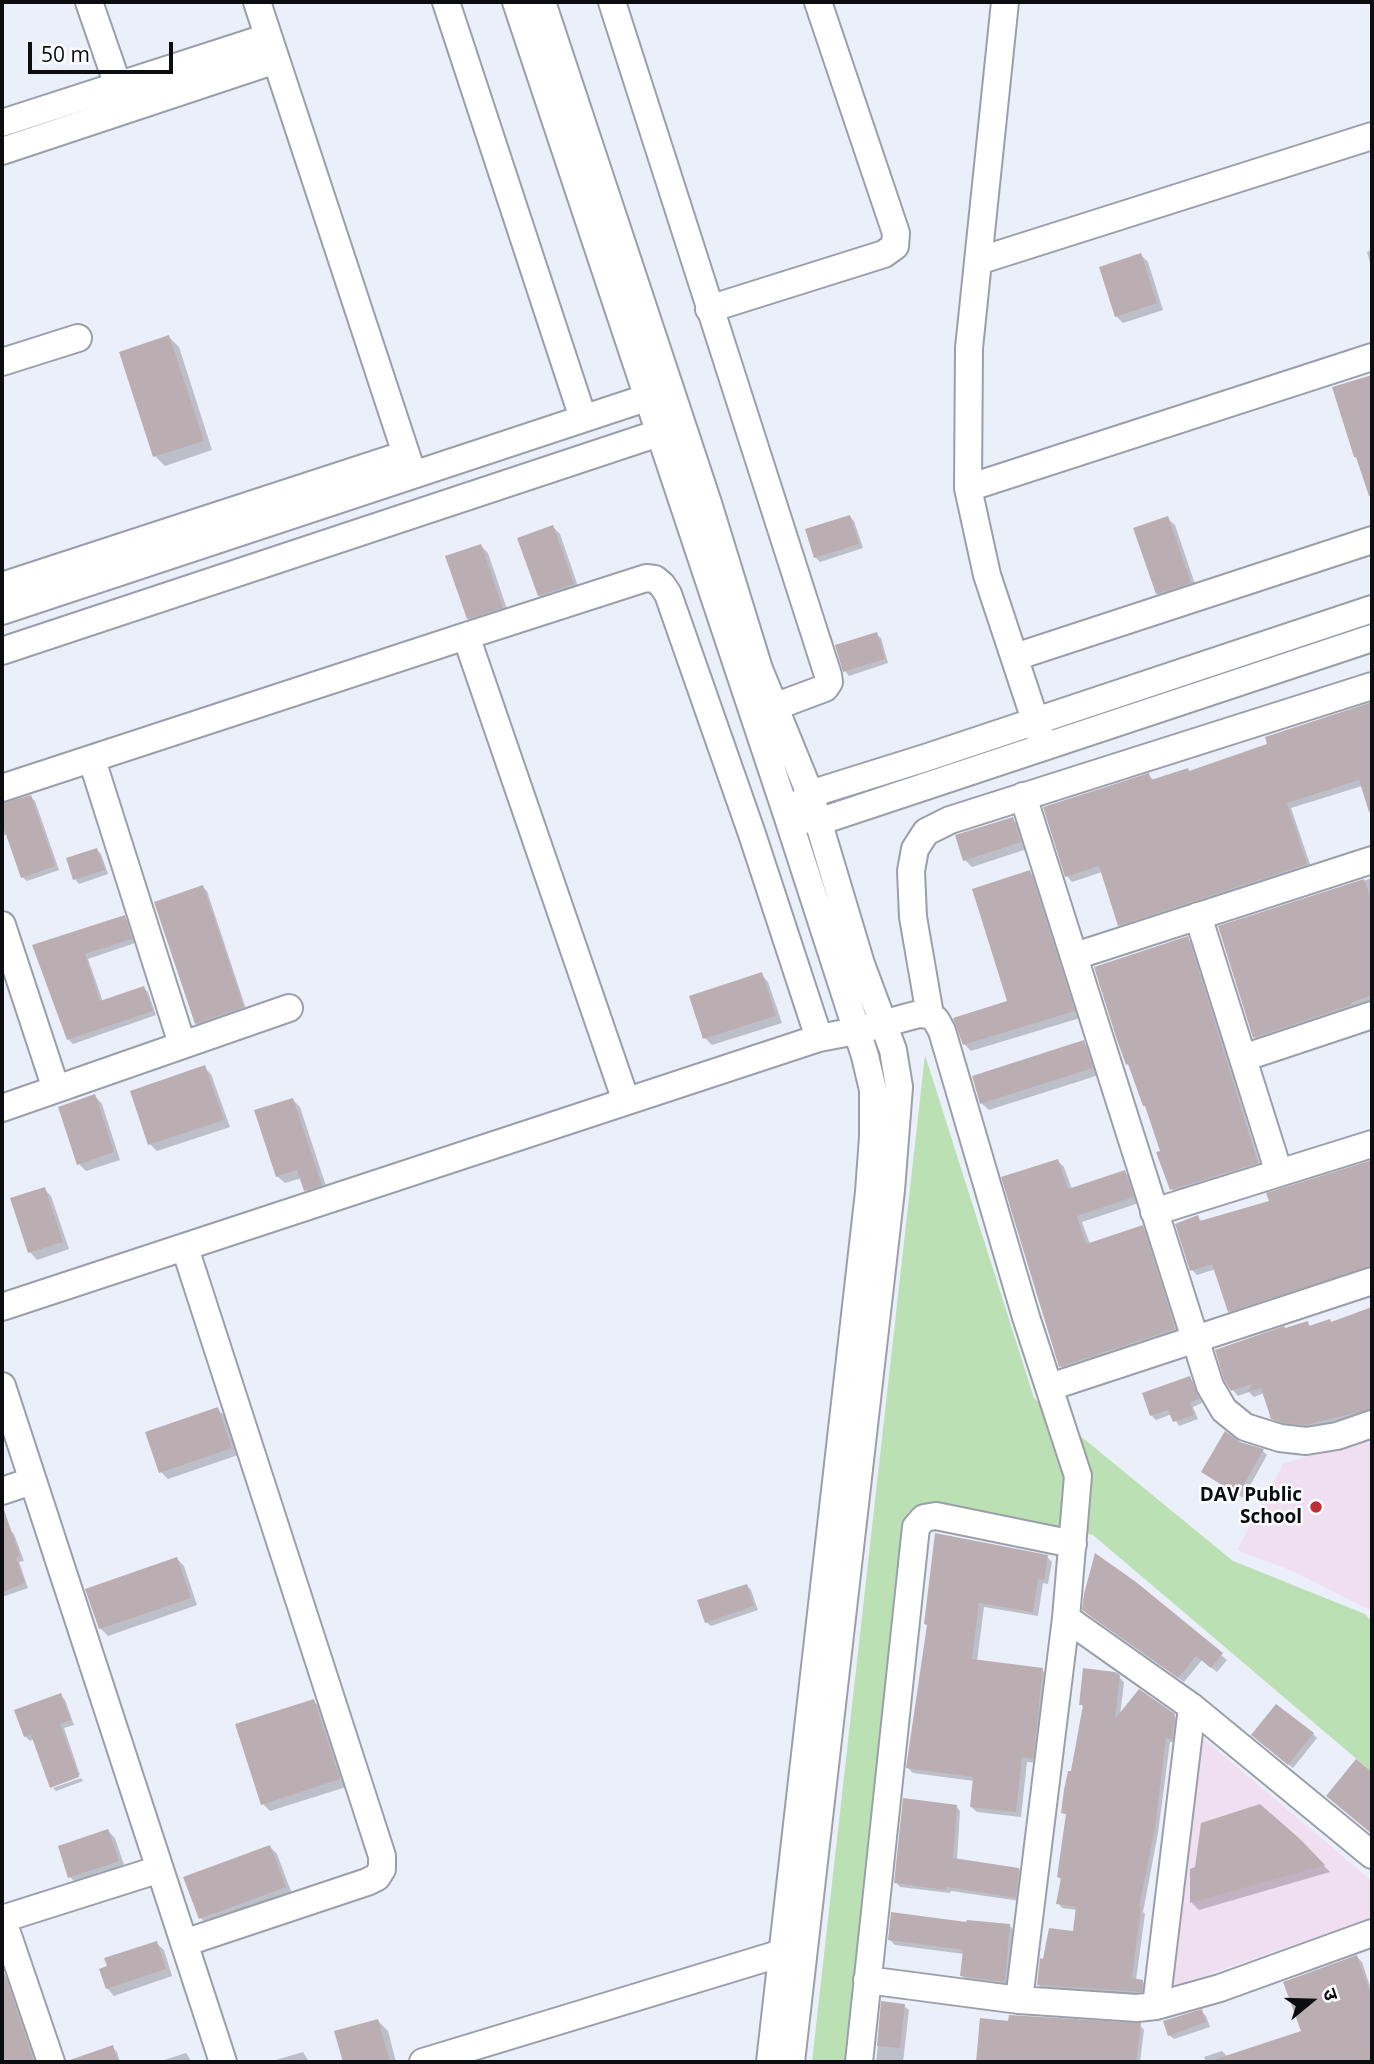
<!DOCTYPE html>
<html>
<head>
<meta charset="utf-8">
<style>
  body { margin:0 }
  #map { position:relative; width:1374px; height:2064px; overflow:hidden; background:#ebeffa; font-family:"Open Sans","Noto Sans Devanagari",sans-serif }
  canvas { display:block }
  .frame { position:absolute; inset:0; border:4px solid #0c0d11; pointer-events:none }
  .north { position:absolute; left:1276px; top:1966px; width:70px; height:70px; -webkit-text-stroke:5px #fbfcff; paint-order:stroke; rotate:71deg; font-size:19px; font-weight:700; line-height:28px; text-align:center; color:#0c0d11 }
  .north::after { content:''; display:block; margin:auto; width:24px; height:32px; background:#0c0d11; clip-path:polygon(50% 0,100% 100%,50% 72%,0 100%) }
  .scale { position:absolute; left:28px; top:42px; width:145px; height:32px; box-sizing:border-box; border:4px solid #0c0d11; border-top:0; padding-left:9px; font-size:21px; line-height:24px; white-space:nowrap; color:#0c0d11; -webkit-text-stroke:5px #fbfcff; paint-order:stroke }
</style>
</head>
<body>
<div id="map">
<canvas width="1374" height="2064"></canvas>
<div class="frame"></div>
<div class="north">उ</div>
<div class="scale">50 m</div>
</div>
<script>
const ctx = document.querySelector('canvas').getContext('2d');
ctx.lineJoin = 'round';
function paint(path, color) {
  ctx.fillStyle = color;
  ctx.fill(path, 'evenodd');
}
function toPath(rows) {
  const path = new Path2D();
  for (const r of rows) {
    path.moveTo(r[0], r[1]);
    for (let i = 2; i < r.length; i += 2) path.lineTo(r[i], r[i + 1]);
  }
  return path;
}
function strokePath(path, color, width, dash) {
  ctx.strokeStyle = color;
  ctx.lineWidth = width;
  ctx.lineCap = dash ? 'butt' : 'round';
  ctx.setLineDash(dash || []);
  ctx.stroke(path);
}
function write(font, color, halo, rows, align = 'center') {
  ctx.font = font + ' "Open Sans",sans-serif';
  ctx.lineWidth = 5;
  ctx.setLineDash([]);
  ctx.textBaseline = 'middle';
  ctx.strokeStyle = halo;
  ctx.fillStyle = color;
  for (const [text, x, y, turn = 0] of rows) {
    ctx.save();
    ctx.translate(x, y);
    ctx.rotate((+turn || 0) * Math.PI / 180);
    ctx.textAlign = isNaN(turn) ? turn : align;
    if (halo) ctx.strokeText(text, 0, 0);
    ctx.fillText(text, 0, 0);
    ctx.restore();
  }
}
paint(toPath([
  [1372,1435,1372,1611,1295,1572,1237,1550,1283,1464],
  [1198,1734,1372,1881,1372,1918,1169,1988]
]), '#f0dff1');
paint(toPath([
  [925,1055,1034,1398,1233,1561,1365,1614,1372,1622,1372,1772,1093,1535,936,1502,908,1512,847,2062,812,2062]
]), '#bae0b3');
paint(toPath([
  [1372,250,1372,270,1367,252],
  [1141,255,1148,262,1163,310,1123,323,1116,316],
  [169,337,179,347,212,450,165,466,155,456],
  [1371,377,1372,378,1372,501,1359,461,1355,457],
  [850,517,854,521,863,548,820,562,815,557],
  [1167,518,1175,525,1197,590,1165,601,1157,593],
  [553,527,560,534,580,592,546,603,539,595],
  [481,546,488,553,509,615,475,625,468,618],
  [876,634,881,638,888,663,849,676,845,671],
  [1372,704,1372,815,1362,786,1291,808,1312,870,1125,930,1120,925,1102,872,1072,882,1067,876,1149,775,1154,781,1190,772,1269,745,1267,738],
  [31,797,35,801,59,870,27,881,22,877,7,834,2,836,2,805],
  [1012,819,1020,826,1027,849,972,867,965,860],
  [97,850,101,854,108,874,79,884,75,879],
  [1029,872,1036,878,1080,1018,971,1051,964,1044,1009,1002],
  [1372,878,1372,1002,1260,1043,1255,1037,1220,928],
  [203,887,207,891,247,1012,201,1028,196,1023],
  [124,917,129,922,135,943,88,959,103,1002,144,988,148,992,156,1015,73,1044,68,1039,34,946],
  [1187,938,1192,943,1261,1167,1176,1194,1172,1189,1159,1153,1163,1152],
  [761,974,768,982,782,1023,712,1045,705,1038],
  [1083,1042,1090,1049,1099,1075,989,1110,981,1103],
  [204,1067,211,1074,230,1127,157,1151,150,1144],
  [95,1096,102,1104,120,1160,86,1171,79,1164],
  [293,1100,300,1107,328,1192,313,1197,306,1190,302,1178,285,1183,277,1176],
  [1058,1161,1064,1167,1072,1189,1124,1172,1131,1178,1139,1203,1082,1222,1090,1244,1142,1227,1149,1234,1181,1336,1067,1373,1061,1367,1004,1178],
  [1372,1162,1372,1271,1235,1317,1229,1311,1216,1269,1197,1275,1192,1270,1197,1217,1203,1222,1271,1203,1269,1195],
  [44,1189,51,1196,69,1249,37,1260,30,1252],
  [1372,1309,1372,1415,1312,1430,1290,1427,1278,1424,1272,1418,1264,1393,1254,1397,1249,1392,1238,1396,1233,1390,1307,1323,1311,1327,1332,1323],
  [1190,1378,1194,1383,1202,1403,1193,1407,1198,1419,1179,1426,1172,1414,1156,1420,1151,1415],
  [217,1409,225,1416,238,1455,168,1479,161,1472],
  [1239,1443,1263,1451,1267,1455,1243,1498,1203,1472],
  [10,1530,14,1534,24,1561,19,1562,28,1588,2,1597,2,1532],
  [1047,1557,1052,1562,1048,1584,1043,1583,1038,1616,984,1607,977,1661,1042,1670,1047,1675,1038,1763,1027,1762,1021,1817,977,1812,971,1807,974,1781,913,1773,908,1768,929,1626],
  [177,1559,184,1566,197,1605,108,1636,100,1628],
  [1135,1583,1227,1660,1217,1672,1202,1660,1184,1682,1090,1616],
  [747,1586,751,1590,758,1610,711,1626,706,1622],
  [1119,1677,1124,1682,1120,1716,1174,1716,1179,1721,1176,1743,1170,1742,1158,1833,1143,1912,1145,1914,1136,1980,1142,1981,1147,1986,1146,1995,1043,1989,1039,1985,1074,1933,1077,1910,1062,1908,1058,1903,1062,1880,1058,1877,1068,1816,1063,1812,1084,1708,1081,1704],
  [60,1695,65,1700,74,1725,64,1728,80,1775,51,1785,34,1739,30,1741,25,1736],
  [313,1701,321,1708,346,1787,270,1811,263,1804],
  [1313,1734,1317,1738,1293,1768,1258,1739],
  [81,1778,83,1781,56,1791,53,1788],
  [956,1806,960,1811,957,1860,1019,1869,1023,1874,1020,1901,951,1891,950,1893,900,1887,896,1882],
  [108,1831,115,1838,125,1868,77,1884,70,1877],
  [1299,1840,1330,1872,1199,1910,1192,1903,1191,1870],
  [270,1847,277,1854,292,1894,208,1925,201,1918],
  [968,1924,1010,1926,1015,1932,1010,1987,967,1981,962,1976,964,1954,895,1945,890,1940],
  [156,1943,164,1950,172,1976,114,1996,107,1988],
  [1357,1957,1362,1962,1372,1992,1372,2062,1206,2062,1204,2057,1222,2051,1227,2056,1303,2033],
  [2,1974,8,1979,37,2062,2,2062],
  [883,2003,904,2006,909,2010,903,2062,910,2062,876,2062],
  [1201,2011,1206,2016,1210,2027,1174,2039,1169,2035],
  [982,2020,1140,2025,1144,2030,1140,2062,978,2062],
  [378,2021,388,2031,396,2062,344,2062,337,2032],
  [112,2047,117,2052,120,2062,68,2062],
  [303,2052,309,2062,269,2062],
  [186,2053,192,2062,158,2062]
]), '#0003');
paint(toPath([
  [1141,253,1157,303,1115,317,1099,267],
  [169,335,204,441,153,457,119,352],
  [1372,375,1372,496,1369,496,1356,457,1354,457,1332,387],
  [850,515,859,544,814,558,805,529],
  [1168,516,1191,583,1156,594,1133,528],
  [553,525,574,584,538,596,517,538],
  [481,544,503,608,467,619,445,556],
  [877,632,885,659,843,672,835,645],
  [1372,702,1372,811,1369,812,1359,780,1287,803,1307,864,1118,926,1099,866,1065,877,1043,807,1149,773,1151,780,1188,768,1189,771,1267,744,1265,737],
  [31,795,55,866,21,878,2,823,2,803],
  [1013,817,1021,842,963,861,955,835],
  [97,848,105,870,73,880,66,858],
  [1030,870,1075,1011,963,1045,953,1018,1007,1001,972,889],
  [1364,879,1372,901,1372,995,1351,1003,1351,1005,1253,1038,1218,926],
  [203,885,244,1007,195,1024,154,902],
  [125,915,132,939,85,954,100,1001,144,986,153,1011,67,1040,32,945],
  [1188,936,1258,1163,1170,1190,1156,1152,1160,1151,1145,1106,1143,1106,1128,1064,1126,1065,1117,1040,1094,967],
  [762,972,776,1016,703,1039,689,996],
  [1084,1040,1093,1068,980,1104,972,1076],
  [205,1065,224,1120,148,1145,130,1091],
  [95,1094,114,1152,77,1165,58,1107],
  [293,1098,322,1185,304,1191,297,1170,276,1177,254,1110],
  [1058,1159,1068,1189,1125,1170,1134,1197,1077,1216,1086,1244,1143,1225,1175,1329,1059,1367,1001,1177],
  [1372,1160,1372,1266,1228,1312,1212,1264,1190,1271,1175,1224,1198,1215,1200,1221,1269,1201,1266,1193],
  [45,1187,63,1242,28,1253,10,1198],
  [1372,1307,1372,1409,1306,1425,1283,1423,1271,1419,1261,1388,1247,1392,1252,1384,1231,1391,1224,1380,1215,1350,1284,1326,1285,1328,1308,1321,1309,1326,1330,1319,1331,1322],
  [1190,1376,1199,1399,1190,1402,1194,1415,1173,1422,1168,1410,1150,1416,1142,1393],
  [218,1407,232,1448,159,1473,145,1432],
  [1225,1431,1240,1442,1264,1449,1238,1495,1201,1472],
  [4,1510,20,1556,16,1558,25,1583,2,1592,2,1511],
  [935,1533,1048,1555,1044,1580,1038,1579,1033,1612,979,1603,972,1659,1043,1668,1033,1759,1022,1757,1016,1812,970,1807,973,1777,906,1768,927,1625,924,1624],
  [1095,1553,1136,1582,1223,1653,1211,1668,1196,1656,1178,1678,1082,1610,1084,1594],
  [177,1557,191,1598,99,1629,85,1589],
  [747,1584,754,1606,705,1623,697,1600],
  [1083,1668,1115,1672,1120,1675,1115,1719,1139,1689,1175,1714,1172,1739,1166,1738,1155,1828,1139,1907,1141,1908,1132,1978,1143,1980,1142,1992,1037,1985,1040,1958,1043,1959,1049,1928,1073,1931,1076,1907,1056,1904,1061,1878,1057,1877,1066,1814,1061,1813,1064,1790,1068,1771,1071,1771,1083,1705,1079,1705],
  [61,1693,71,1720,60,1724,79,1777,50,1788,31,1735,24,1737,14,1710],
  [314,1699,340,1779,261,1805,235,1724],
  [1276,1704,1314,1733,1288,1765,1251,1735],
  [1356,1759,1372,1772,1372,1834,1326,1796],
  [903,1798,957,1805,953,1858,1019,1868,1016,1898,947,1887,946,1890,894,1883],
  [1260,1804,1300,1839,1325,1865,1190,1903,1190,1869,1195,1867,1201,1823],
  [108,1829,119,1861,68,1878,58,1846],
  [270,1845,286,1887,199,1919,183,1877],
  [891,1912,966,1922,967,1920,1010,1924,1005,1982,960,1976,963,1950,888,1940],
  [157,1941,166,1969,106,1989,99,1969,107,1966,104,1958],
  [1357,1955,1372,1998,1372,2062,1217,2062,1216,2059,1301,2031,1283,1982],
  [2,1969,3,1969,34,2062,2,2062],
  [881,2001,905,2004,900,2048,877,2046],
  [1202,2009,1206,2022,1168,2036,1163,2021],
  [1009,2015,1141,2023,1136,2062,976,2062,980,2018,1008,2021],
  [378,2019,390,2062,343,2062,334,2031],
  [113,2045,118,2062,71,2062,70,2060]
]), '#bbaeb3');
const minor = toPath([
  [89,2,124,103],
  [257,2,413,475],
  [446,2,583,418],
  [516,2,787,815,865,1056,873,1090,873,1137,869,1192,770,2062],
  [542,2,708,503,759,669,810,794,861,964,893,1050,899,1087,891,1190,791,2062],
  [612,2,828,675,829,682,825,688,774,707],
  [1005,2,969,348,968,488,987,575,1044,747],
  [2,123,268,37],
  [2,151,276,60],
  [978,261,1372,136],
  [709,309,884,254,895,246,896,233,818,2],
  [2,362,78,338],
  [968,488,1372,357],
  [2,586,406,454],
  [2,611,661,393],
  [466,636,626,1101],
  [2,651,674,428],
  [1015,657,1372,540],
  [92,760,182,1044],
  [2,788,466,636,646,578,655,579,662,585,668,594,752,834,819,1038],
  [1023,796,1210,1386,1224,1410,1245,1427,1280,1438,1306,1441,1337,1436,1372,1424],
  [799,804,810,794,925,758,1372,609],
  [802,818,818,822,1372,638],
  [1198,916,1279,1173],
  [2,925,56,1089],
  [1075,956,1372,860],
  [930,1015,913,917,911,871,915,849,926,832,950,820,1372,686],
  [1243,1058,1372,1015],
  [2,1108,289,1008],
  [1154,1212,1372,1144],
  [2,1307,819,1038,856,1031,919,1014,930,1015,936,1020,942,1031,1026,1317,1078,1476,1066,1618,1019,2000],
  [2,1386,223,2062],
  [1050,1387,1372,1281],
  [2,1491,32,1481],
  [1066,1618,1192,1707,1372,1855],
  [2,1918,51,2062],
  [2,1919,160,1869],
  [184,1943,367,1882,377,1877,382,1869,382,1856,185,1248],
  [867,1980,1019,2000,1137,2008,1156,2006,1220,1988,1372,1933],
  [1156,2006,1192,1707],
  [423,2062,782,1953],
  [859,2062,916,1527,924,1518,936,1516,1073,1544]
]);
strokePath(minor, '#9b9faa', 30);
strokePath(minor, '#fff', 26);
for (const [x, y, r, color] of [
  [1316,1507,7,"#be2e33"]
]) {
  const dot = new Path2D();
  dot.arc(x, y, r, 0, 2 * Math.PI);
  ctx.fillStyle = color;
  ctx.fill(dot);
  strokePath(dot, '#fbfcff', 2.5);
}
write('bold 19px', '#0c0d11', '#fbfcff', [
  ["DAV Public",1302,1496],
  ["School",1302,1518]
], 'right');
</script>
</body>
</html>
